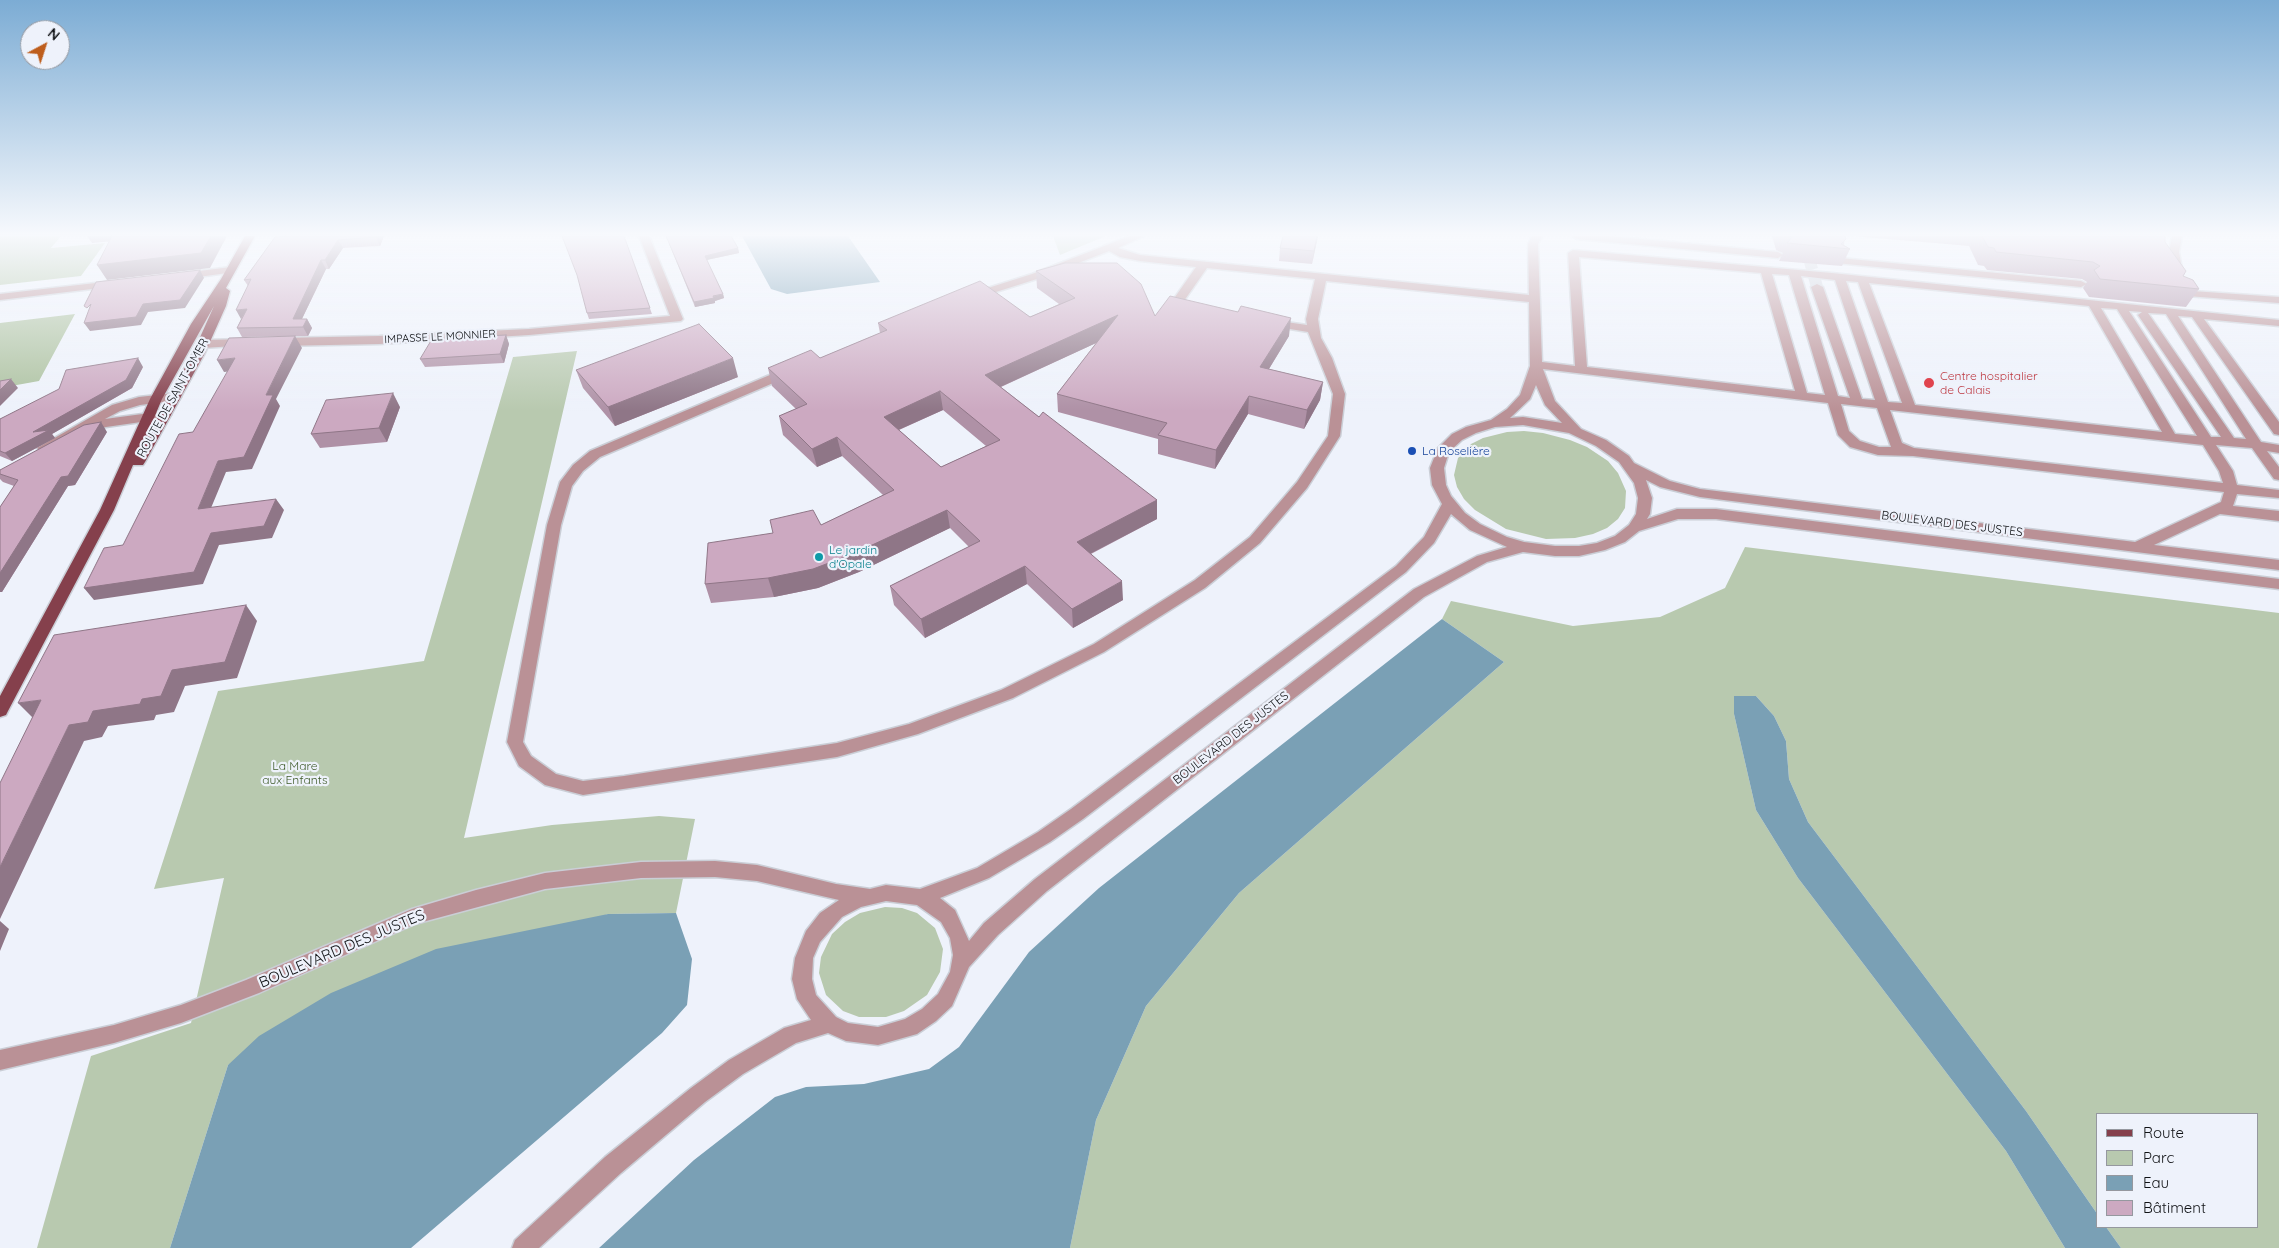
<!DOCTYPE html>
<html>
<head>
<meta charset="utf-8">
<style>
  body { margin:0 }
  #map { position:relative; width:2279px; height:1248px; overflow:hidden; background:#eef2fb; font-family:Quicksand,sans-serif }
  canvas { display:block }
  .legend { position:absolute; left:2096px; top:1113px; width:162px; height:115px; box-sizing:border-box; background:#eef2fb; border:1px solid #95989f; margin:0; padding:6px 9px; list-style:none; font-size:15px; color:#101215 }
  .legend li { display:flex; align-items:center; gap:10px; height:25px }
  .legend b { width:25px; border:1px solid #95989f }
  .north { position:absolute; left:20px; top:20px; width:50px; height:50px; box-sizing:border-box; background:#eef2fb; border:1px solid #95989f; border-radius:50%; rotate:40deg; font-size:14px; font-weight:700; line-height:20px; text-align:center; color:#101215 }
  .north::after { content:''; display:block; margin:auto; width:18px; height:22px; background:#be5e1d; clip-path:polygon(50% 0,100% 100%,50% 72%,0 100%) }
</style>
</head>
<body>
<div id="map">
<canvas width="2279" height="1248"></canvas>
<ul class="legend">
<li><b style="height:6px;background:#85404c"></b>Route</li>
<li><b style="height:14px;background:#b8c9af"></b>Parc</li>
<li><b style="height:14px;background:#7aa0b5"></b>Eau</li>
<li><b style="height:14px;background:#cca9c1"></b>Bâtiment</li>
</ul>
<div class="north">N</div>
</div>
<script>
const ctx = document.querySelector('canvas').getContext('2d');
ctx.lineJoin = 'round';
function paint(path, color) {
  ctx.fillStyle = color;
  ctx.fill(path, 'evenodd');
}
function toPath(rows) {
  const path = new Path2D();
  for (const r of rows) {
    path.moveTo(r[0], r[1]);
    for (let i = 2; i < r.length; i += 2) path.lineTo(r[i], r[i + 1]);
  }
  return path;
}
function strokePath(path, color, width, dash) {
  ctx.strokeStyle = color;
  ctx.lineWidth = width;
  ctx.lineCap = dash ? 'butt' : 'round';
  ctx.setLineDash(dash || []);
  ctx.stroke(path);
}
function write(font, color, halo, rows, align = 'center') {
  ctx.font = font + ' Quicksand,sans-serif';
  ctx.lineWidth = 4.5;
  ctx.setLineDash([]);
  ctx.textBaseline = 'middle';
  ctx.strokeStyle = halo;
  ctx.fillStyle = color;
  for (const [text, x, y, turn = 0] of rows) {
    ctx.save();
    ctx.translate(x, y);
    ctx.rotate((+turn || 0) * Math.PI / 180);
    ctx.textAlign = isNaN(turn) ? turn : align;
    if (halo) ctx.strokeText(text, 0, 0);
    ctx.fillText(text, 0, 0);
    ctx.restore();
  }
}
paint(toPath([
  [1053,236,1106,236,1060,255],
  [577,351,464,838,552,825,659,816,695,819,676,913,608,914,228,1065,170,1248,37,1248,91,1056,191,1023,224,878,154,889,218,691,424,661,513,357],
  [1524,431,1543,433,1570,440,1587,447,1608,461,1618,473,1626,491,1625,508,1618,519,1607,528,1593,534,1575,538,1546,539,1506,529,1475,510,1464,499,1457,487,1454,475,1458,458,1471,444,1483,438,1507,432],
  [1745,547,2279,613,2279,1248,2121,1248,2106,1227,2258,1227,2258,1114,2098,1114,2098,1215,2026,1111,1808,822,1789,779,1786,741,1774,716,1756,696,1735,696,1734,714,1756,810,1798,878,2006,1151,2065,1248,1070,1248,1096,1120,1146,1006,1239,893,1504,662,1442,619,1451,601,1573,626,1660,617,1725,588],
  [885,907,902,908,917,913,935,928,943,949,940,972,927,995,904,1011,886,1017,859,1017,843,1011,826,995,819,973,821,957,832,934,845,922,860,913]
]), '#b8c9af');
paint(toPath([
  [0,236,61,236,51,248,105,243,81,276,0,285],
  [75,314,39,381,0,388,0,323]
]), '#acc19f');
paint(toPath([
  [742,236,848,236,880,282,787,294,771,289],
  [1442,619,1504,662,1239,893,1146,1006,1096,1120,1070,1248,599,1248,694,1160,775,1097,806,1087,864,1084,929,1069,959,1047,1029,952,1099,888],
  [1734,696,1756,696,1774,716,1786,741,1789,779,1808,822,2026,1111,2098,1215,2098,1227,2106,1227,2121,1248,2065,1248,2006,1151,1798,878,1756,810,1734,714],
  [676,913,692,959,687,1005,662,1033,411,1248,170,1248,228,1065,259,1036,331,993,436,949,608,914]
]), '#7aa0b5');
strokePath(toPath([
  [1809,258,1817,287]
]), '#cdd0d8', 12, [12, 6]);
const minor = toPath([
  [639,236,649,236,683,319,681,321,529,335,379,344,279,346,273,342,279,338,379,336,529,329,670,316,639,236],
  [1130,236,1144,236,1118,248,1140,255,1529,295,1528,244,1532,236,1542,236,1538,244,1542,362,1575,366,1568,253,1573,250,1832,273,2279,320,2279,326,2204,319,2279,422,2279,435,2274,434,2192,317,2178,316,2261,442,2279,445,2279,453,2267,451,2279,467,2279,480,2274,479,2252,448,2216,445,2233,471,2237,485,2279,490,2279,498,2237,494,2233,506,2279,511,2279,521,2220,514,2154,545,2279,560,2279,570,1700,497,1660,487,1646,480,1652,498,1650,514,1647,519,1677,509,1716,509,2279,579,2279,589,1716,519,1678,519,1639,531,1625,542,1605,550,1579,556,1555,556,1523,552,1487,562,1424,597,1047,891,998,935,969,967,952,1006,936,1021,917,1034,878,1045,846,1041,828,1033,796,1043,743,1074,705,1102,621,1173,539,1248,512,1248,515,1240,605,1157,691,1088,729,1060,784,1028,811,1020,797,999,792,979,795,958,806,931,820,913,839,900,757,881,715,877,641,878,545,889,415,924,259,993,181,1023,114,1043,0,1070,0,1050,114,1025,181,1005,246,980,412,909,476,890,545,873,641,862,715,861,757,865,836,884,870,889,886,885,920,889,977,868,1038,832,1071,809,1396,566,1424,537,1442,504,1432,485,1430,468,1438,448,1452,434,1466,427,1491,420,1507,409,1520,395,1530,366,1529,302,1326,281,1318,319,1321,338,1332,358,1345,394,1340,436,1307,488,1260,543,1205,588,1104,652,1013,698,918,734,837,757,583,795,545,785,519,766,507,742,547,525,560,482,573,465,590,451,784,369,792,369,794,372,792,375,600,457,583,471,572,486,561,525,523,742,531,756,556,774,583,781,624,776,837,743,909,724,1001,690,1094,644,1195,580,1250,537,1297,482,1328,436,1333,394,1308,332,1272,326,1266,323,1272,320,1307,325,1306,319,1315,279,1207,268,1179,308,1183,311,1177,314,1166,310,1196,267,1140,261,1120,257,1109,251,1040,278,977,298,969,298,967,296,969,294,1032,274,1130,236],
  [1579,257,1761,273,1795,391,1587,367,1579,257],
  [1772,274,1789,275,1825,395,1807,393,1772,274],
  [1801,276,1835,280,1875,400,1862,399,1823,287,1817,284,1811,287,1850,398,1838,396,1801,276],
  [1846,281,1858,282,1902,403,1888,402,1846,281],
  [1869,283,2089,306,2162,432,1915,405,1869,283],
  [2101,308,2117,309,2197,436,2175,434,2101,308],
  [2129,311,2142,312,2138,315,2221,437,2211,437,2129,311],
  [2148,313,2166,314,2246,439,2234,438,2148,313],
  [1543,369,1828,403,1838,435,1850,447,1878,455,1913,456,2224,492,2221,502,2135,542,1700,489,1670,481,1634,463,1629,456,1606,440,1581,429,1555,401,1543,369],
  [1536,385,1545,405,1562,423,1523,417,1510,418,1530,399,1536,385],
  [1841,404,1877,408,1891,447,1879,447,1860,441,1849,431,1841,404],
  [1890,410,2203,445,2219,471,2223,483,1914,448,1902,443,1890,410],
  [1523,425,1569,433,1596,446,1619,462,1634,483,1638,498,1636,514,1629,525,1615,536,1597,543,1579,546,1555,546,1524,542,1507,537,1480,524,1465,513,1451,496,1446,485,1444,468,1449,452,1462,440,1476,433,1495,427,1523,425],
  [1451,514,1470,530,1507,547,1477,556,1414,589,1035,879,984,923,969,941,955,910,940,898,989,878,1050,842,1083,819,1406,572,1434,543,1451,514],
  [886,901,917,905,941,922,950,938,953,955,950,972,938,994,922,1009,905,1019,878,1027,848,1023,836,1017,816,995,812,979,813,958,820,942,842,917,861,907,886,901],
  [1572,236,1609,236,1778,252,1783,255,1778,258,1577,239,1572,236],
  [2172,236,2182,236,2179,252,2183,274,2178,277,2173,274,2169,252,2172,236],
  [1840,258,2081,281,2087,284,2081,287,1836,263,1835,261,1840,258],
  [231,267,235,268,235,272,183,279,178,276,183,273,231,267],
  [113,281,117,282,119,284,117,286,0,300,0,294,113,281],
  [2178,290,2279,297,2279,303,2174,295,2172,293,2174,291,2178,290],
  [246,339,252,343,250,345,203,348,197,344,203,340,246,339],
  [175,393,181,397,179,400,140,405,120,411,105,419,165,411,171,415,169,418,106,427,80,433,48,451,43,452,37,448,112,405,139,397,175,393]
]);
const major = toPath([
  [245,236,255,236,226,288,230,291,226,306,205,353,145,462,143,465,133,465,114,510,8,711,6,715,0,717,0,696,100,510,150,399,191,324,221,279,245,236],
  [214,306,193,353,146,437,162,399,214,306]
]);
strokePath(minor, '#caced6', 3);
strokePath(major, '#caced6', 3);
paint(minor, '#ba9196');
paint(major, '#85404c');
paint(toPath([
  [384,236,380,246,343,248,329,269,326,269,302,319,307,319,312,328,308,336,242,337,237,328,241,319,248,286,244,280,275,237],
  [624,236,652,314,589,319,587,313],
  [666,236,731,236,738,248,739,253,707,260,723,294,724,298,715,301,715,303,695,307],
  [1283,236,1318,236,1312,264,1279,261,1280,248],
  [1772,236,1845,236,1844,245,1850,249,1842,266,1779,261,1783,253,1776,250],
  [1853,236,2165,236,2165,242,2183,277,2199,289,2186,307,2089,297,2083,288,2087,282,2082,279,1987,270,1984,266,1978,265,1969,246],
  [1036,271,1155,316,1289,336,1269,369,1323,382,1320,400,1304,429,1248,414,1215,469,1158,454,1158,439,1058,412,1057,394,1096,343,1001,387,1039,417,1157,500,1157,519,1091,554,1123,600,1073,628,1027,584,925,638,894,605,890,586,969,547,950,528,859,572,818,588,774,597,711,603,705,584,773,533,821,525,883,495,842,456,817,467,783,435,779,416,796,409,772,386,768,368,820,358,880,333,878,323,1030,317,1059,304,1037,288],
  [943,410,986,446,941,467,899,430],
  [506,335,509,344,504,363,425,367,420,359],
  [143,367,132,388,52,434,55,438,12,461,0,456,0,419],
  [576,370,738,377,615,426,583,388],
  [400,407,387,442,320,448,311,434],
  [107,432,75,485,68,486,2,592,0,592,0,507,14,486,3,482,0,479,0,470]
]), '#af91a6');
paint(toPath([
  [87,236,125,236,127,240,92,243],
  [211,236,227,236,210,268,107,280,97,265],
  [377,236,384,236,380,246,376,237],
  [1317,236,1318,236,1312,264,1314,251],
  [338,240,343,248,329,269,325,260],
  [738,248,739,253,706,260,705,256],
  [321,260,326,269,298,327,293,319],
  [200,270,204,278,185,308,148,312,141,325,90,331,84,323,143,304],
  [723,294,724,298,715,301,715,303,695,307,694,302],
  [247,309,241,319,236,310],
  [1118,315,1118,333,987,393,985,375],
  [1291,318,1289,336,1259,385,1260,367],
  [307,319,312,328,308,336,303,327],
  [506,335,509,344,504,363,500,354],
  [295,336,302,348,276,399,280,406,252,469,226,472,206,520,198,509,218,461,266,395],
  [138,358,143,367,132,388,52,434,55,438,12,461,5,453,33,432],
  [235,358,242,370,224,372,217,360],
  [733,358,738,377,615,426,608,407],
  [11,379,18,388,0,406,0,390],
  [1323,382,1320,400,1304,429,1307,410],
  [940,391,943,410,887,435,884,417],
  [393,393,400,407,387,442,379,428],
  [1249,396,1248,414,1215,469,1216,450],
  [101,422,107,432,75,485,68,486,2,592,0,592,0,573,61,477],
  [837,437,842,456,817,467,812,449],
  [276,499,284,510,272,538,219,545,203,584,94,600,84,588,211,533],
  [1157,500,1157,519,1078,560,1077,542],
  [947,510,950,528,859,572,818,588,774,597,768,578],
  [1025,566,1027,584,925,638,921,619],
  [1122,581,1123,600,1073,628,1072,609],
  [246,605,257,621,237,678,185,686,174,712,156,715,154,720,108,726,102,737,84,741,0,919,0,867,69,725,93,711,142,699,172,670],
  [41,700,34,719,18,703],
  [0,921,9,929,0,951]
]), '#8f7687');
const building = toPath([
  [112,236,211,236,201,253,97,265,112,236],
  [288,236,377,236,376,237,338,240,325,260,321,260,293,319,307,319,303,327,237,328,247,309,236,310,251,279,244,280,275,237,288,236],
  [562,236,624,236,650,308,587,313,577,275,562,236],
  [666,236,731,236,738,248,705,256,723,294,713,296,714,298,694,302,666,236],
  [1283,236,1317,236,1314,251,1280,248,1283,236],
  [1790,236,1845,236,1846,239,1841,244,1850,249,1787,243,1792,237,1790,236],
  [1982,236,2165,236,2165,242,2186,271,2183,276,2193,280,2199,289,2100,279,2094,270,2100,266,2093,262,1996,252,1994,248,1988,247,1982,236],
  [1065,263,1117,263,1141,284,1155,316,1170,296,1238,312,1241,306,1291,318,1260,367,1323,382,1307,410,1249,396,1216,450,1158,435,1167,423,1057,394,1118,315,985,375,1039,417,1043,412,1157,500,1077,542,1122,581,1072,609,1025,566,921,619,890,586,980,541,947,510,855,553,813,569,768,578,705,584,708,543,773,533,770,520,813,510,821,525,894,490,837,437,812,449,779,416,807,404,768,368,811,350,820,358,887,330,878,323,980,281,1030,317,1075,298,1036,271,1065,263],
  [940,391,1000,440,941,467,884,417,940,391],
  [200,270,180,300,143,304,136,317,84,323,91,304,87,308,84,306,96,282,200,270],
  [699,324,733,358,608,407,576,370,699,324],
  [506,335,500,354,420,359,432,339,506,335],
  [295,336,266,395,273,395,244,457,218,461,198,509,276,499,264,526,211,533,194,572,84,588,104,548,123,545,179,434,193,432,235,358,217,360,229,338,295,336],
  [138,358,126,380,33,432,49,430,5,453,0,451,0,419,59,389,66,370,138,358],
  [11,379,0,390,0,381,11,379],
  [393,393,379,428,311,434,326,400,393,393],
  [101,422,68,476,61,477,0,573,0,507,18,480,0,474,0,470,84,425,101,422],
  [246,605,225,662,172,670,161,696,142,699,140,704,93,711,88,722,69,725,0,867,0,783,41,700,18,703,54,635,246,605]
]);
paint(building, '#cca9c1');
strokePath(building, '#8f7687', 1);
const sky = ctx.createLinearGradient(0, 0, 0, 411);
sky.addColorStop(0, '#7cacd4');
sky.addColorStop(0.57, '#f7f9fd');
sky.addColorStop(1, '#f7f9fd00');
ctx.fillStyle = sky;
ctx.fillRect(0, 0, 2279, 411);
for (const [x, y, r, color] of [
  [1929,383,6,"#e0444e"],
  [1412,451,5,"#1a4fb4"],
  [819,557,5,"#0f9aa8"]
]) {
  const dot = new Path2D();
  dot.arc(x, y, r, 0, 2 * Math.PI);
  ctx.fillStyle = color;
  ctx.fill(dot);
  strokePath(dot, '#eef2fb', 2);
}
write('11px', '#101215', '#eef2fb', [
  ["IMPASSE LE MONNIER",440,337,-3]
]);
write('12px', '#be3a42', '#eef2fb', [
  ["Centre hospitalier",1940,376],
  ["de Calais",1940,390]
], 'left');
write('12px', '#101215', '#eef2fb', [
  ["ROUTE DE SAINT-OMER",173,398,-61],
  ["BOULEVARD DES JUSTES",1952,524,7],
  ["BOULEVARD DES JUSTES",1231,738,-38]
]);
write('12px', '#164399', '#eef2fb', [
  ["La Roselière",1422,451]
], 'left');
write('12px', '#0d838f', '#eef2fb', [
  ["Le jardin",829,550],
  ["d'Opale",829,564]
], 'left');
write('12px', '#3f5b2a', '#eef2fb', [
  ["La Mare",295,766],
  ["aux Enfants",295,780]
]);
write('15px', '#101215', '#eef2fb', [
  ["BOULEVARD DES JUSTES",342,949,-23]
]);
</script>
</body>
</html>
